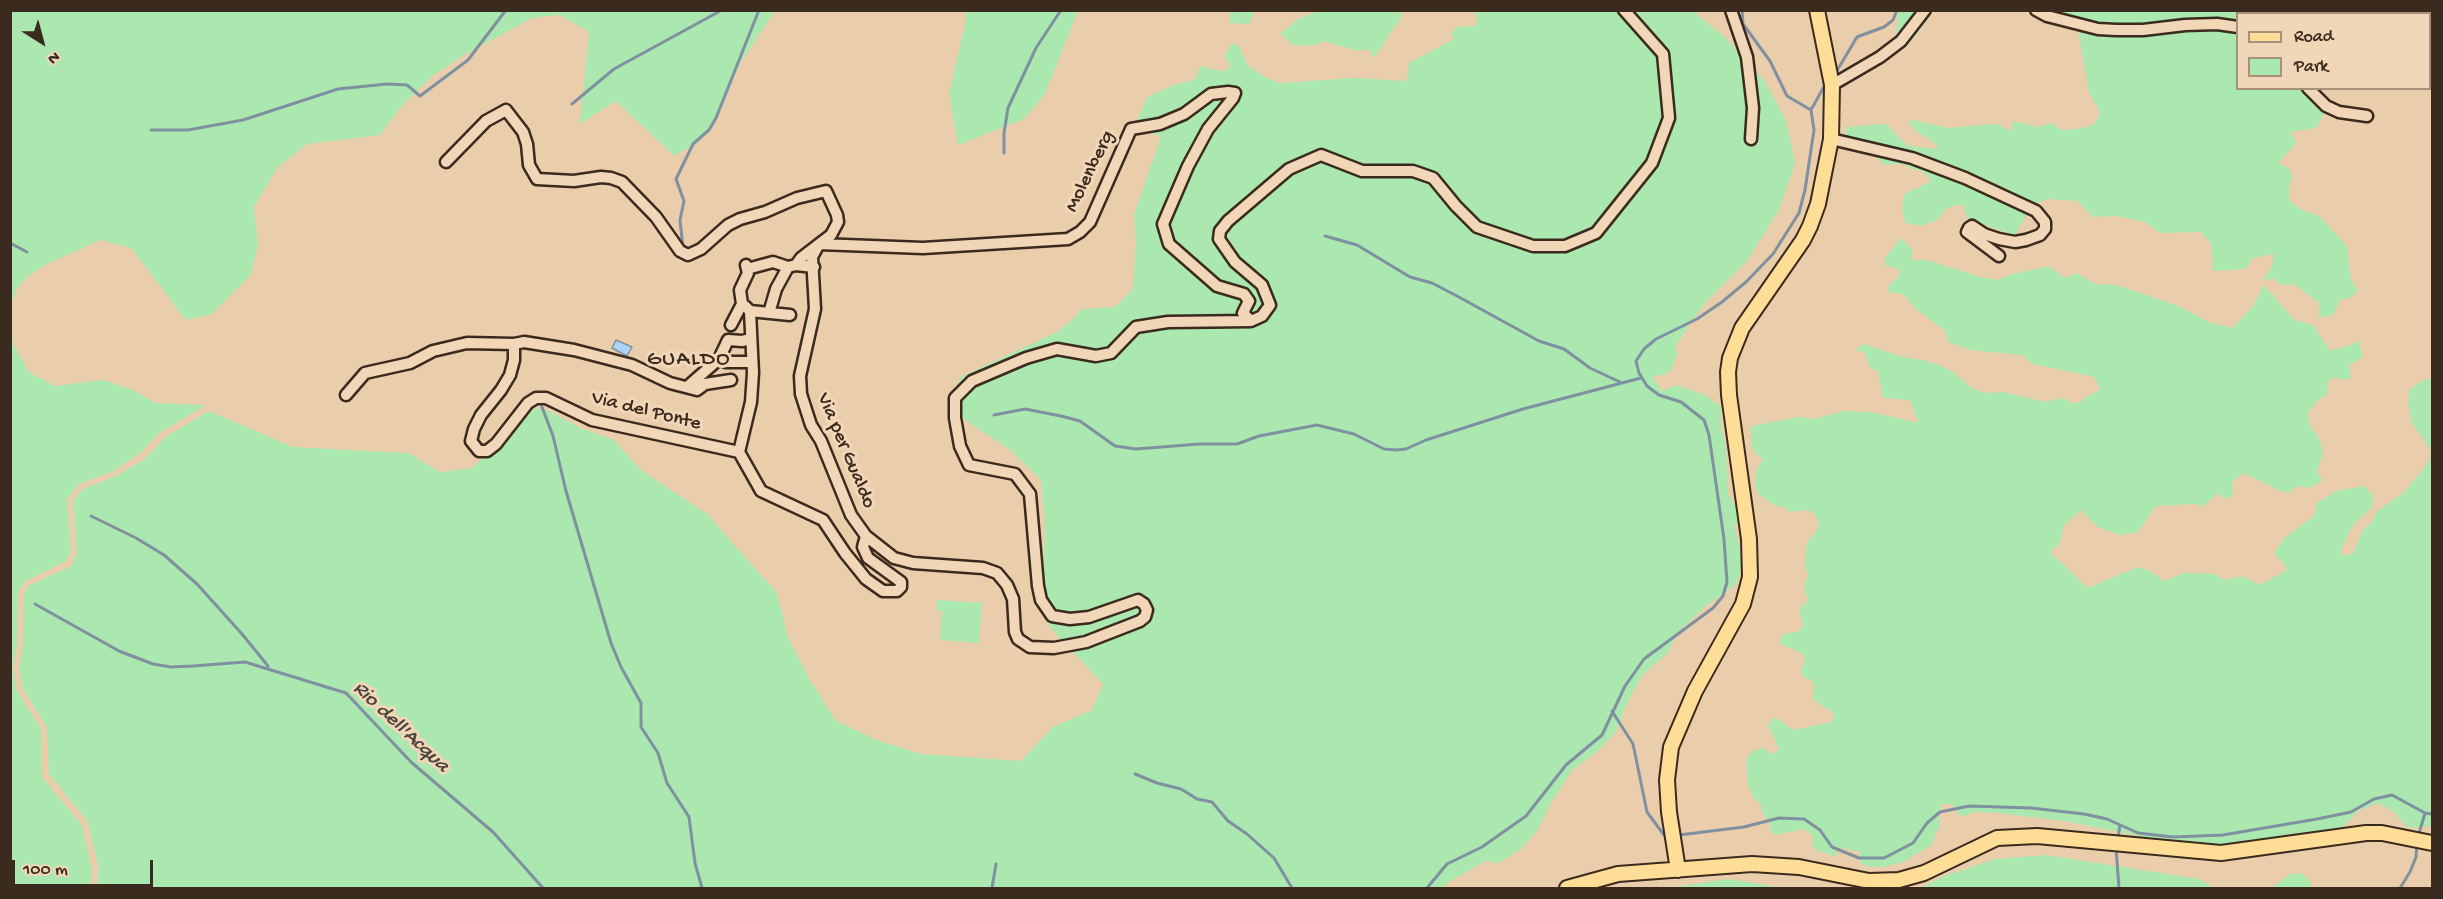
<!DOCTYPE html>
<html>
<head>
<meta charset="utf-8">
<style>
  body { margin:0 }
  #map { position:relative; width:2443px; height:899px; overflow:hidden; background:#eaceab; font-family:"Gochi Hand",sans-serif }
  canvas { display:block }
  .frame { position:absolute; inset:0; border:12px solid #3b2a1e; pointer-events:none }
  .legend { position:absolute; left:2236px; top:12px; width:195px; height:78px; box-sizing:border-box; background:#f1d6b8; border:2px solid #a8917a; margin:0; padding:8px 10px; list-style:none; font-size:18px; color:#3b2a1e }
  .legend li { display:flex; align-items:center; gap:12px; height:30px }
  .legend b { width:30px; border:2px solid #a8917a }
  .north { position:absolute; left:12px; top:12px; width:60px; height:60px; -webkit-text-stroke:4px #f1d6b8; paint-order:stroke; rotate:144deg; font-size:16px; font-weight:700; line-height:24px; text-align:center; color:#3b2a1e }
  .north::after { content:''; display:block; margin:auto; width:21px; height:27px; background:#3b2a1e; clip-path:polygon(50% 0,100% 100%,50% 72%,0 100%) }
  .scale { position:absolute; left:12px; top:860px; width:141px; height:27px; box-sizing:border-box; border:3px solid #3b2a1e; border-top:0; padding-left:8px; font-size:18px; line-height:21px; white-space:nowrap; color:#3b2a1e; -webkit-text-stroke:4px #f1d6b8; paint-order:stroke }
</style>
</head>
<body>
<div id="map">
<canvas width="2443" height="899"></canvas>
<div class="frame"></div>
<ul class="legend">
<li><b style="height:8px;background:#fedd96"></b>Road</li>
<li><b style="height:16px;background:#aae8af"></b>Park</li>
</ul>
<div class="north">N</div>
<div class="scale">100 m</div>
</div>
<script>
const ctx = document.querySelector('canvas').getContext('2d');
ctx.lineJoin = 'round';
function paint(path, color) {
  ctx.fillStyle = color;
  ctx.fill(path, 'evenodd');
}
function toPath(rows) {
  const path = new Path2D();
  for (const r of rows) {
    path.moveTo(r[0], r[1]);
    for (let i = 2; i < r.length; i += 2) path.lineTo(r[i], r[i + 1]);
  }
  return path;
}
function strokePath(path, color, width, dash) {
  ctx.strokeStyle = color;
  ctx.lineWidth = width;
  ctx.lineCap = dash ? 'butt' : 'round';
  ctx.setLineDash(dash || []);
  ctx.stroke(path);
}
function write(font, color, halo, rows, align = 'center') {
  ctx.font = font + ' "Gochi Hand",sans-serif';
  ctx.lineWidth = 6;
  ctx.setLineDash([]);
  ctx.textBaseline = 'middle';
  ctx.strokeStyle = halo;
  ctx.fillStyle = color;
  for (const [text, x, y, turn = 0] of rows) {
    ctx.save();
    ctx.translate(x, y);
    ctx.rotate((+turn || 0) * Math.PI / 180);
    ctx.textAlign = isNaN(turn) ? turn : align;
    if (halo) ctx.strokeText(text, 0, 0);
    ctx.fillText(text, 0, 0);
    ctx.restore();
  }
}
paint(toPath([
  [11,10,775,10,775,11,741,62,716,118,700,141,674,156,616,101,580,124,589,32,560,15,532,18,464,55,431,77,400,108,380,135,307,144,277,168,254,207,258,246,250,276,212,314,186,320,131,248,100,240,43,266,27,277,17,288,11,306],
  [1473,10,1621,11,1661,55,1666,118,1650,161,1594,231,1564,243,1533,243,1478,225,1435,176,1362,168,1321,152,1288,166,1218,230,1259,287,1267,304,1260,314,1251,317,1247,313,1252,300,1218,284,1171,243,1166,224,1191,168,1236,90,1159,120,1135,125,1147,97,1174,85,1194,80,1201,66,1220,71,1229,69,1229,63,1224,57,1232,43,1240,47,1247,65,1263,76,1279,83,1356,78,1407,81,1409,63,1454,39,1451,33,1457,27,1475,26,1478,21],
  [2321,10,2321,13,2238,14,2237,23,2142,27,2106,26,2044,11],
  [964,11,1078,11,1045,94,1024,119,958,145,949,94,967,15],
  [1230,11,1230,10,1255,11,1249,24,1230,23],
  [1319,11,1400,11,1402,16,1374,58,1369,50,1354,50,1323,41,1316,45,1295,46,1280,34,1298,19],
  [1630,11,1693,11,1726,38,1764,80,1786,120,1795,163,1779,210,1747,261,1704,304,1675,346,1677,353,1672,369,1665,375,1652,376,1662,391,1676,385,1705,395,1721,407,1721,428,1726,447,1728,494,1737,509,1738,522,1734,526,1743,559,1737,584,1708,604,1681,629,1666,655,1643,674,1627,704,1615,733,1597,752,1573,769,1552,801,1537,831,1521,849,1497,864,1487,860,1447,883,1443,888,96,888,99,870,88,822,49,774,47,727,23,689,19,670,23,644,24,594,28,586,71,566,77,553,73,501,83,489,116,476,145,459,164,438,209,411,293,447,408,453,440,472,472,468,496,447,531,409,545,409,583,429,614,440,641,470,707,514,777,593,788,638,810,680,836,721,879,741,921,754,1021,761,1053,727,1092,710,1103,684,1054,632,1038,608,1044,584,1045,522,1041,480,1009,449,947,408,961,377,1059,331,1083,309,1115,307,1133,289,1136,242,1134,214,1161,137,1149,132,1161,128,1213,98,1227,95,1229,98,1161,224,1167,246,1216,288,1242,296,1247,301,1240,314,1265,320,1275,305,1265,283,1238,259,1223,238,1224,233,1231,223,1291,172,1321,159,1412,175,1431,182,1453,209,1532,250,1599,237,1656,165,1673,119,1667,52],
  [1894,11,1933,11,1915,37,1906,43,1896,33,1898,16],
  [2207,27,2237,32,2238,88,2304,89,2326,111,2316,128,2290,132,2295,140,2295,145,2278,163,2288,168,2293,176,2289,187,2289,200,2300,209,2319,216,2347,246,2351,280,2358,290,2352,297,2340,300,2336,310,2331,316,2319,317,2319,303,2294,284,2280,285,2274,278,2263,281,2273,264,2273,254,2253,258,2245,269,2213,271,2211,244,2201,232,2160,233,2145,222,2116,216,2093,217,2077,201,2047,199,2033,205,2014,236,1967,218,1963,204,1947,208,1937,220,1921,226,1905,223,1902,209,1904,194,1932,181,1925,173,1901,164,1885,165,1854,139,1845,135,1847,127,1886,124,1908,146,1937,149,1937,146,1931,140,1917,132,1908,122,1914,120,1947,128,1996,124,2012,131,2013,121,2037,127,2052,123,2062,130,2076,129,2093,125,2101,113,2089,93,2078,30,2110,36],
  [1901,238,1912,249,1912,260,1927,260,1980,277,1998,280,2009,275,2049,266,2064,278,2077,273,2095,284,2117,285,2178,306,2211,323,2232,328,2253,306,2264,285,2294,320,2313,325,2330,351,2353,344,2358,340,2363,357,2349,365,2351,378,2344,380,2333,377,2327,384,2328,394,2318,400,2308,413,2309,424,2320,440,2323,454,2317,471,2322,480,2310,488,2297,486,2290,492,2280,491,2244,473,2232,482,2233,496,2226,499,2217,494,2203,506,2194,504,2156,506,2138,532,2121,535,2097,527,2081,510,2064,525,2060,543,2050,552,2088,588,2138,567,2150,571,2164,581,2184,573,2214,574,2225,580,2242,576,2259,585,2287,570,2282,561,2274,554,2284,538,2314,516,2317,503,2336,491,2364,486,2373,496,2373,506,2354,524,2341,549,2342,556,2353,553,2362,531,2372,522,2376,512,2404,492,2428,463,2431,450,2412,423,2408,405,2409,390,2420,382,2432,378,2432,826,2408,828,2394,812,2378,803,2358,811,2342,828,2226,846,2165,841,2064,821,1998,813,1975,812,1961,817,1952,804,1942,804,1939,815,1940,827,1935,834,1932,845,1903,862,1883,867,1871,867,1860,863,1859,851,1836,847,1837,857,1818,851,1812,846,1813,836,1804,829,1775,835,1770,831,1770,823,1761,811,1761,804,1754,799,1748,786,1746,759,1752,751,1763,748,1772,754,1779,749,1768,725,1774,717,1794,730,1831,722,1835,714,1813,699,1814,687,1812,680,1805,678,1800,672,1805,660,1803,654,1779,643,1783,634,1798,632,1803,625,1799,609,1808,600,1804,587,1808,575,1805,567,1806,549,1808,541,1816,532,1819,523,1814,513,1806,510,1789,512,1784,507,1774,505,1758,494,1755,484,1756,471,1763,459,1755,453,1751,446,1751,426,1799,417,1814,419,1844,411,1871,412,1918,423,1910,400,1883,398,1878,372,1870,367,1864,352,1854,350,1864,344,1903,357,1923,360,1940,365,1953,372,1969,386,1983,393,2003,392,2045,402,2062,398,2076,404,2100,389,2094,377,2033,364,2022,355,1971,350,1948,342,1945,331,1916,309,1903,294,1888,292,1889,284,1899,277,1900,271,1894,267,1885,265,1885,258],
  [11,329,14,346,30,373,55,386,103,380,133,390,155,403,206,405,159,433,140,453,114,471,79,484,67,499,71,552,66,561,24,582,18,593,17,644,13,670,17,691,41,729,42,777,82,825,92,870,90,888,11,888],
  [937,600,982,603,979,643,940,640,942,611,936,610],
  [2046,855,2199,879,2214,888,1920,888,1944,876,1996,859],
  [2302,873,2311,883,2310,888,2272,888,2290,874],
  [1728,879,1784,888,1667,888]
]), '#aae8af');
const water = toPath([
  [616,340,632,347,627,356,612,348,616,340]
]);
paint(water, '#add4f7');
strokePath(water, '#7f90a0', 1.5);
strokePath(toPath([
  [1742,10,1743,24,1770,61,1787,96,1811,110],
  [1835,74,1857,37,1884,27,1893,20,1897,10],
  [572,104,614,69,722,10],
  [151,130,188,130,243,120,338,89,387,84,407,85,420,96,468,60,506,10],
  [1004,153,1004,133,1008,108,1036,48,1061,10],
  [1325,236,1357,245,1410,277,1432,283,1457,296,1539,341,1564,349,1590,368,1620,382],
  [10,243,27,252],
  [683,248,680,220,684,201,676,179,693,144,709,130,716,118,759,10],
  [542,407,553,436,566,491,611,643,621,667,641,703,641,727,658,753,667,783,689,817,695,863,702,888],
  [994,415,1025,409,1061,416,1080,421,1115,446,1136,449,1199,444,1237,444,1259,436,1317,425,1354,434,1384,449,1396,450,1406,449,1426,440,1523,409,1641,378],
  [91,516,136,538,164,555,197,584,242,634,268,666],
  [35,604,119,651,153,664,171,667,193,666,245,662,346,693,411,762,493,832,543,888],
  [1612,711,1633,744,1647,812,1664,835],
  [1135,774,1157,783,1181,789,1197,799,1212,802,1228,821,1247,834,1274,858,1292,888],
  [1679,835,1744,827,1779,818,1804,819,1820,830,1832,847,1859,858,1884,858,1913,843,1927,823,1940,812,1969,806,2031,808,2084,814,2107,819,2138,833,2173,837,2223,835,2317,819,2351,812,2374,799,2392,795,2425,813,2432,814],
  [2418,837,2425,813],
  [2118,838,2120,825],
  [2116,848,2119,888],
  [992,888,996,864],
  [1427,888,1447,864,1482,847,1526,816,1566,765,1602,735,1625,686,1644,659,1713,608,1723,596,1727,582,1724,539,1709,435,1704,420,1681,402,1659,395,1647,386,1639,373,1636,361,1644,349,1656,339,1697,319,1722,302,1746,282,1773,254,1799,213,1805,190,1814,130,1811,110,1826,83],
  [2400,888,2410,872,2416,857,2417,844]
]), '#7f90a0', 3);
const minor = toPath([
  [1731,10,1747,57,1753,108,1751,139],
  [2036,10,2047,16,2098,29,2116,30,2143,30,2185,25,2217,24,2238,27],
  [1832,85,1880,57,1901,41,1925,10],
  [2308,88,2326,106,2339,112,2367,116],
  [1831,139,1912,158,1965,178,2036,211,2045,222,2045,229,2040,235,2026,240,2015,242,1999,239,1984,234,1972,226,1969,228,1967,232,1999,256],
  [446,162,486,121,506,110,523,132,527,144,529,165,537,179,574,181,601,177,611,178,622,182,656,217,680,251,688,255,701,249,728,225,740,219,765,212,797,198,826,191,837,215,838,222,831,235,801,258,796,265],
  [747,269,773,262,788,267,796,265,814,267],
  [745,306,750,311,790,315],
  [769,313,776,289,788,267],
  [1251,321,1243,313,1249,301,1244,294,1217,286,1169,244,1163,224,1188,166,1208,129,1233,98,1235,93,1228,92,1211,94,1184,114,1160,124,1131,129,1090,222,1080,232,1068,239,923,248,819,244,812,257,815,309,800,376,801,394,811,425,821,441,851,515,866,536,894,558,913,563,983,568,997,573,1007,585,1013,599,1015,632,1018,639,1030,647,1054,648,1086,642,1140,621,1145,617,1147,610,1144,604,1138,600,1089,617,1070,619,1052,616,1041,600,1038,586,1030,494,1015,474,969,465,960,446,955,418,955,398,972,381,1026,358,1057,349,1096,356,1111,353,1136,327,1168,322,1251,321,1262,316,1270,305,1262,285,1235,262,1219,239,1220,231,1228,221,1289,169,1321,155,1362,171,1413,171,1433,178,1456,206,1477,227,1533,246,1565,246,1596,233,1652,163,1669,118,1663,54,1624,10],
  [731,325,742,304,740,290,748,273,746,265],
  [514,344,514,360,510,375,501,390,481,415,474,429,471,441,479,451,487,451,496,444,528,403,536,398,546,398,592,420,739,452,761,491,823,520,845,553,866,579,883,591,897,591,901,587,901,582,868,558,863,547,866,536],
  [719,359,726,362,752,362],
  [687,387,719,359,728,340,742,341,751,339],
  [346,395,365,373,410,363,433,351,467,343,514,344,524,342,574,350,632,365,670,383,697,390,705,384,731,380],
  [739,452,751,402,753,373,750,311]
]);
const major = toPath([
  [1678,870,1669,812,1667,780,1671,747,1695,691,1743,604,1750,577,1749,539,1729,395,1728,372,1730,358,1742,328,1803,240,1810,226,1818,204,1831,139,1832,85,1817,10],
  [1567,888,1618,874,1752,864,1799,867,1869,881,1899,880,1924,873,1997,838,2037,836,2221,853,2366,833,2382,833,2432,843]
]);
strokePath(minor, '#3b2a1e', 15);
strokePath(major, '#3b2a1e', 18);
strokePath(minor, '#f1d6b8', 10);
strokePath(major, '#fedd96', 14);
write('20px', '#3b2a1e', '#f1d6b8', [
  ["Molenberg",1091,172,-64],
  ["Via del Ponte",646,412,14],
  ["Via per Gualdo",845,451,67]
]);
write('italic 21px', '#4c443f', '#f1d6b8', [
  ["Rio dell'Acqua",400,728,43]
]);
ctx.letterSpacing = '1.5px';
write('22px', '#3b2a1e', '#f1d6b8', [
  ["GUALDO",689,361]
]);
ctx.letterSpacing = '0px';
</script>
</body>
</html>
